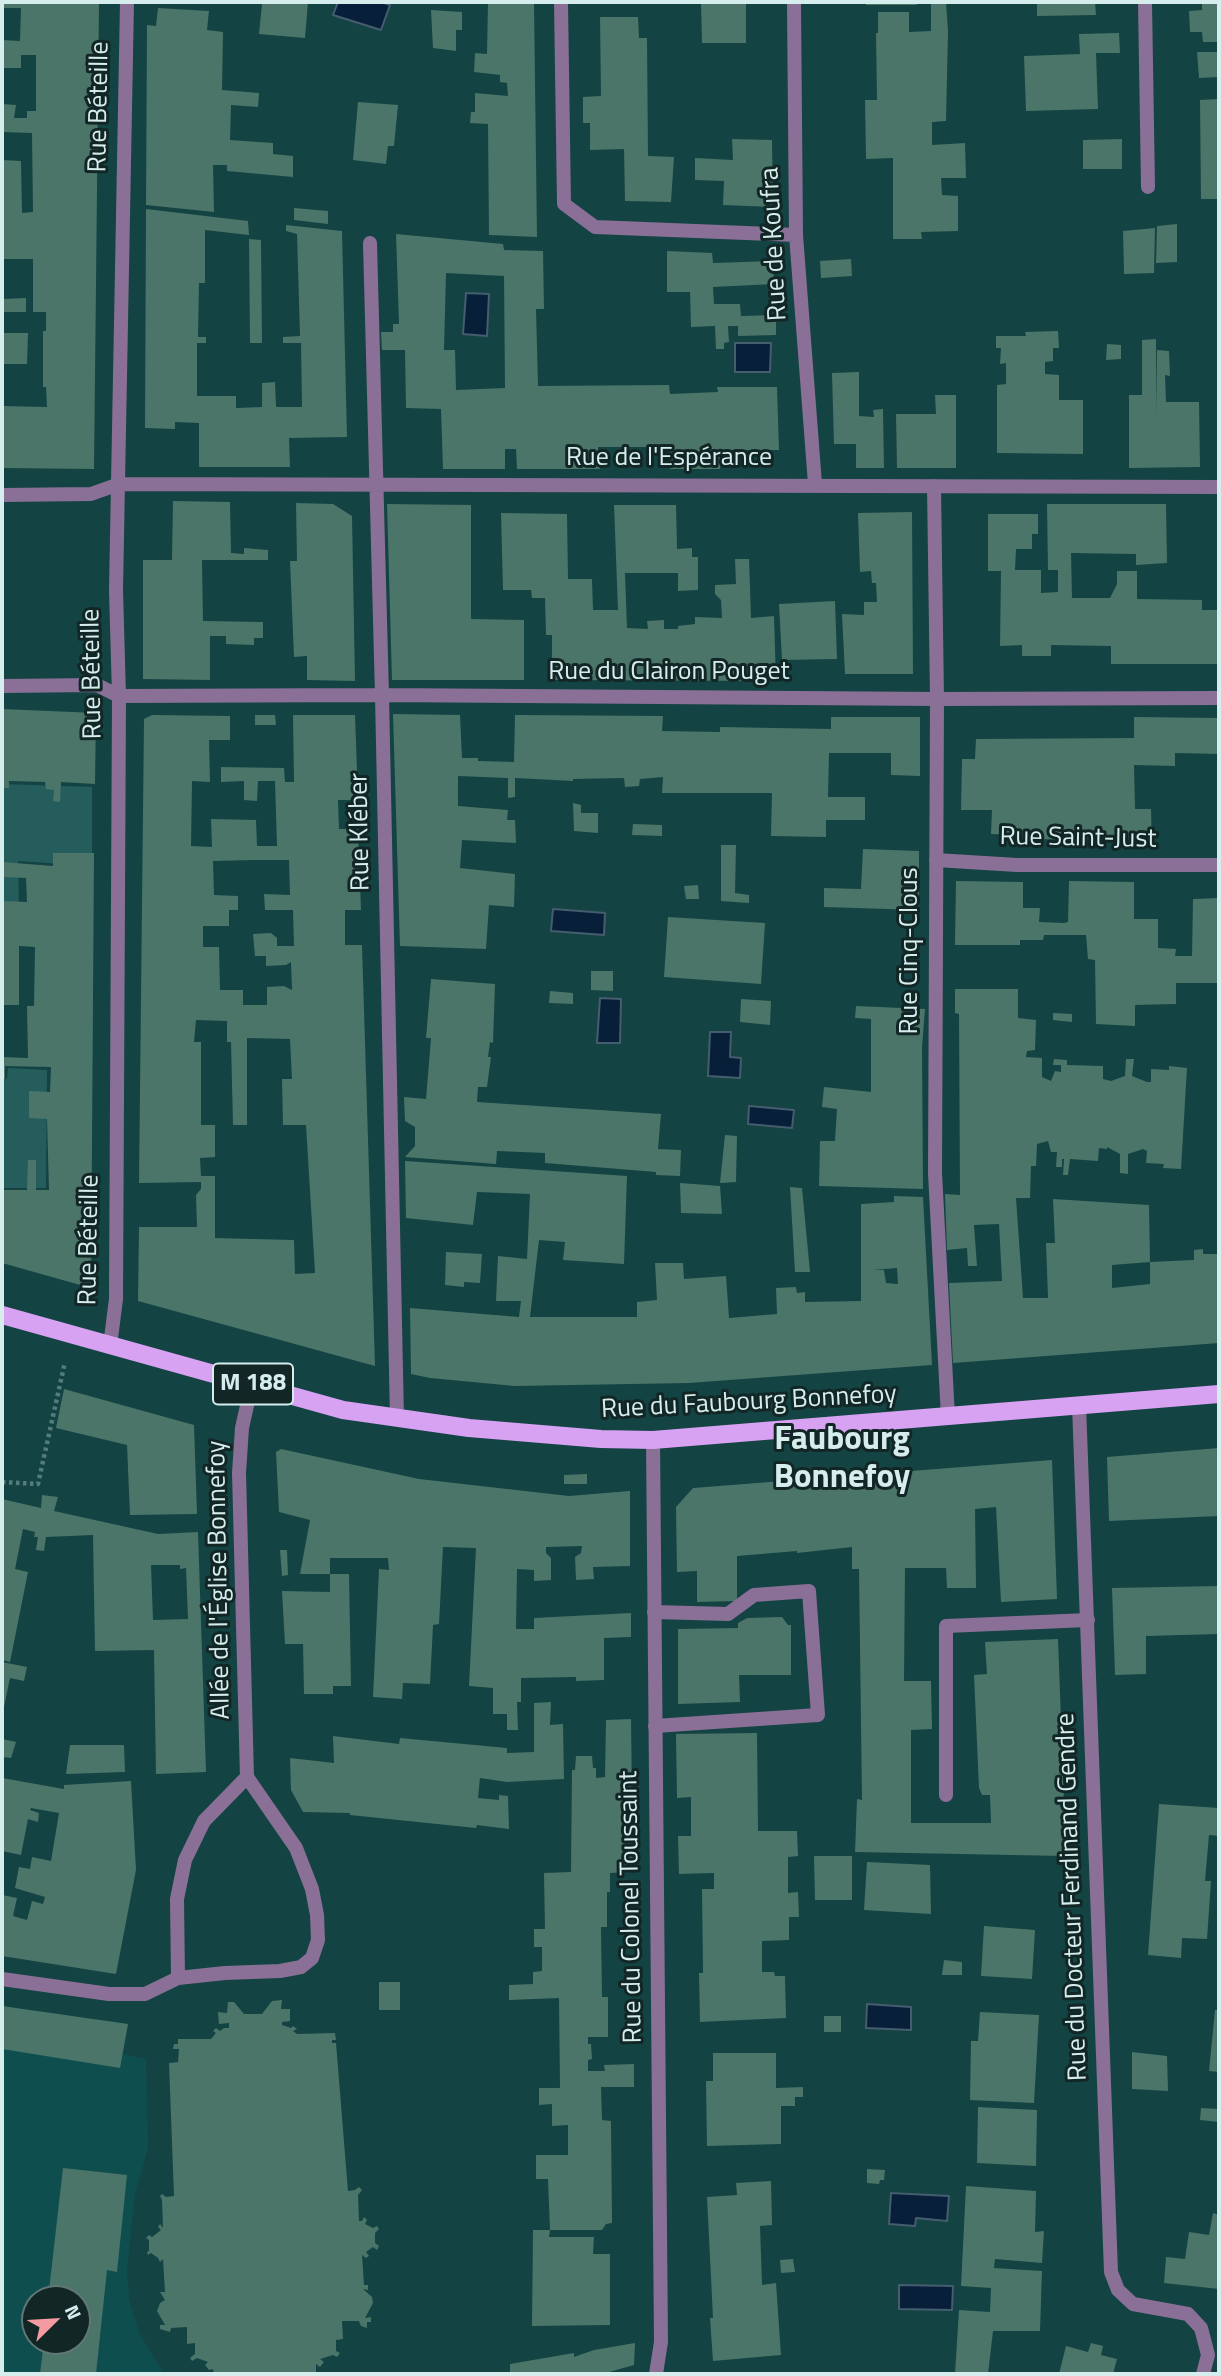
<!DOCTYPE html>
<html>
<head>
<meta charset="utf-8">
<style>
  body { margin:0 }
  #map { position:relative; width:1221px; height:2376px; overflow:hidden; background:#144343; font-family:"Titillium Web",sans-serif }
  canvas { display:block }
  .frame { position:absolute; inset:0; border:4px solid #d6eded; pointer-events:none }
  .north { position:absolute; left:21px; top:2285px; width:70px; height:70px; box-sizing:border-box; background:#132626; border:2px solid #617676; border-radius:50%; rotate:66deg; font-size:19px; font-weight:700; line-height:28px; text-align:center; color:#d6eded }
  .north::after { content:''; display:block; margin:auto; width:24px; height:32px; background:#f49aa1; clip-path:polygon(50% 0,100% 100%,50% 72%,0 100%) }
</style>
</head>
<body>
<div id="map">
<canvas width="1221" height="2376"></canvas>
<div class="frame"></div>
<div class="north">N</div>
</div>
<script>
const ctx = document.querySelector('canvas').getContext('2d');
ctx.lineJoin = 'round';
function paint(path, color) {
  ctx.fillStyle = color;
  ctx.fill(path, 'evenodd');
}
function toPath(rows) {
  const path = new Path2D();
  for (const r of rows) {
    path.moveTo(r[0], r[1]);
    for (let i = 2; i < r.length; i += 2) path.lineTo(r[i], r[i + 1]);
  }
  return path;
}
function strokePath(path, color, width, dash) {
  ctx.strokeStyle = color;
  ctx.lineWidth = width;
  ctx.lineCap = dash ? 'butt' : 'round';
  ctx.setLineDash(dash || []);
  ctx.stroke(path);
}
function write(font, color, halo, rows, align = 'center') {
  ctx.font = font + ' "Titillium Web",sans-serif';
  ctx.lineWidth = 6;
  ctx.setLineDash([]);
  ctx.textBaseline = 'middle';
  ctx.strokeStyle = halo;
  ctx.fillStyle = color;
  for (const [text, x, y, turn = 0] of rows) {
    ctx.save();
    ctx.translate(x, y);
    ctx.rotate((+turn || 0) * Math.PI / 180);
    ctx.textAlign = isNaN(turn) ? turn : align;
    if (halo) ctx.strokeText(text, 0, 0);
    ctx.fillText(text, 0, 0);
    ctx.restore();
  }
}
paint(toPath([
  [2,2006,128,2024,123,2054,146,2059,148,2148,135,2194,127,2269,129,2299,139,2333,164,2374,2,2374],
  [35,2299,77,2299,77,2341,35,2341]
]), '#0f4e4e');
paint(toPath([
  [2,784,92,787,92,866,18,861,19,911,2,910],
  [8,1068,47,1070,46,1188,2,1188,2,1079,7,1079]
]), '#245d5c');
const water = toPath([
  [338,2,381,2,390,5,381,30,333,15,338,2],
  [466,293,489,294,487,336,463,334,466,293],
  [735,343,771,343,770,372,735,372,735,343],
  [553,909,605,913,604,935,551,931,553,909],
  [600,998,621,999,620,1043,597,1043,600,998],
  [710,1032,731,1032,730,1057,741,1058,740,1078,708,1076,710,1032],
  [749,1106,794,1110,792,1128,748,1124,749,1106],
  [867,2004,911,2007,911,2030,866,2028,867,2004],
  [891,2193,949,2196,947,2221,916,2218,915,2226,889,2224,891,2193],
  [899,2285,953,2286,952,2310,899,2309,899,2285]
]);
paint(water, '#081f39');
strokePath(water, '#465d6f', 2);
paint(toPath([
  [2,2,99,2,94,469,2,468,2,406,47,407,46,387,43,387,43,331,46,331,46,312,33,312,33,259,2,259,2,160,21,161,22,213,33,212,32,133,2,132,2,104,16,105,14,118,27,118,27,111,36,111,36,55,21,55,21,68,2,68,2,40,20,41,21,8,2,8],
  [257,2,308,2,305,38,259,34,262,4],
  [488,2,534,3,537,237,489,235,488,124,470,123,471,112,475,112,475,93,508,96,507,83,500,82,500,75,474,72,475,53,487,54],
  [701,2,746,2,746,43,702,43],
  [866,2,917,2,917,5,866,5],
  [931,2,946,2,948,31,946,121,932,122,932,145,965,143,966,178,941,178,942,195,958,196,958,231,921,232,922,239,893,239,893,158,866,159,865,100,877,100,876,33,878,33,878,12,909,12,909,32,931,31],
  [1037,2,1095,2,1096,15,1037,16],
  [1202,2,1219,2,1219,42,1203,42,1202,32,1190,32,1189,11,1202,10],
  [158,8,209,11,207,30,223,32,222,90,259,93,258,107,231,105,230,140,273,143,273,154,293,156,293,177,227,171,227,165,213,165,214,212,146,205,147,25,156,26],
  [431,10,462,12,462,30,456,30,456,51,433,48],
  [600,17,638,17,639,38,647,38,648,156,674,157,671,202,625,201,624,149,590,150,590,123,583,123,583,97,601,96],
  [1119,33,1120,53,1096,53,1098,109,1026,111,1024,56,1080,54,1079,34],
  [1197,52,1219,52,1219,77,1199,78],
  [1219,99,1219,199,1201,199,1200,100],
  [358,102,398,105,394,146,388,146,386,164,353,160],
  [732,139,772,140,773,207,723,205,724,181,695,180,695,158,733,160],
  [1122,139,1122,169,1083,169,1083,140],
  [294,208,328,211,328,224,294,220],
  [146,209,248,221,249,235,205,230,205,283,199,283,198,337,206,337,206,343,197,343,197,396,236,396,236,408,262,407,262,383,275,382,276,407,302,407,301,343,283,343,283,337,300,336,297,234,286,231,286,225,342,231,347,437,289,438,290,467,199,467,199,423,175,422,175,429,145,428],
  [1177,224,1177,262,1156,263,1157,226],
  [1155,228,1154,273,1124,274,1123,231],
  [396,234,503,244,504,250,543,251,544,309,536,309,538,386,669,385,670,394,718,392,717,387,777,387,779,450,720,450,720,469,670,469,670,447,598,447,600,469,517,469,516,449,505,449,505,469,443,469,441,409,406,408,405,350,382,350,381,332,393,332,393,324,399,324],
  [446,273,504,276,505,388,456,390,455,350,444,350],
  [249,239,261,240,262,343,250,343],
  [667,251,712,253,713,263,773,261,774,284,713,287,714,304,740,304,741,316,776,315,776,335,738,336,738,326,728,326,729,342,724,343,724,349,716,349,715,326,691,327,690,292,667,292],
  [851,259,852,276,821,278,820,261],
  [26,298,26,312,2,312,2,299],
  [1058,331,1059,348,1053,348,1053,361,1045,362,1045,374,1059,375,1059,400,1083,400,1083,454,997,453,997,385,1006,384,1006,363,1000,364,1001,348,996,348,996,336,1026,336,1025,332],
  [2,333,28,333,27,364,2,364],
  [1156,339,1156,415,1157,350,1169,351,1170,376,1165,375,1166,402,1199,402,1200,467,1129,468,1129,395,1142,395,1142,340],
  [1107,344,1121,345,1121,359,1106,360],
  [859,372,859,416,874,417,873,410,883,409,884,468,856,468,856,444,834,444,832,373],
  [935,395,956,395,956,468,897,468,896,414,936,414],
  [173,501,230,502,231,553,244,554,244,548,268,550,268,560,202,560,203,621,263,622,263,638,254,638,254,645,226,644,226,636,210,636,210,680,143,679,143,560,172,560],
  [296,503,333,504,352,516,355,681,307,680,307,656,294,657,290,561,297,561],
  [387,504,471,505,471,619,524,620,524,680,392,680],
  [1047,504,1166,504,1167,563,1136,565,1136,554,1071,553,1072,598,1110,598,1117,584,1117,571,1137,571,1137,599,1202,600,1202,610,1219,610,1219,664,1111,664,1111,646,1051,645,1051,656,1022,656,1022,645,1000,646,1001,571,988,571,988,514,1038,514,1038,534,1032,534,1032,549,1016,549,1015,570,1041,570,1041,593,1058,592,1058,570,1048,570],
  [614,505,676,505,677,549,692,548,692,557,698,557,698,590,678,591,678,573,625,573,627,628,648,629,647,621,664,620,664,629,678,629,678,626,695,624,695,617,722,618,721,600,715,594,715,585,736,584,735,559,749,559,751,618,774,616,776,681,552,680,552,635,546,635,545,598,532,598,531,590,503,590,501,513,567,514,568,579,592,579,593,610,618,610],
  [912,512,913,674,845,674,842,614,864,615,864,602,877,602,876,583,872,583,871,571,860,572,858,513],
  [835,601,837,659,782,660,779,604],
  [2,709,96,713,95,784,61,782,60,802,53,801,54,790,46,789,45,782,9,781,9,788,2,788],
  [393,714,460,715,462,758,478,758,478,761,514,762,515,715,663,716,662,731,720,732,720,727,831,729,831,717,920,717,920,776,891,775,891,753,829,753,828,797,865,797,865,820,826,820,826,837,771,836,772,793,662,793,663,777,640,779,639,786,625,787,624,778,573,779,573,781,515,778,515,797,508,798,508,778,458,776,458,806,508,810,507,820,515,820,516,843,462,840,460,868,515,874,514,907,489,905,486,949,400,946],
  [152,715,230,716,230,740,209,740,210,782,192,781,191,846,212,847,211,819,256,820,257,846,277,846,275,781,258,781,257,801,244,800,244,781,221,782,221,767,284,768,285,782,294,782,293,715,355,715,358,800,338,800,339,829,358,829,361,910,345,910,345,945,362,945,375,1366,138,1301,139,1227,197,1227,196,1195,201,1189,201,1182,139,1183,144,719],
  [253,860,289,860,290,895,264,894,265,910,293,910,294,946,277,946,277,938,271,933,253,934,255,956,266,956,266,966,286,965,291,962,292,990,284,986,267,987,267,1005,243,1005,243,990,220,990,219,947,203,947,203,926,229,926,229,910,238,910,238,896,214,895,213,861],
  [196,1020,227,1021,227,1042,231,1042,233,1125,247,1125,247,1038,290,1039,292,1079,282,1079,283,1125,306,1125,315,1273,295,1274,294,1240,215,1238,215,1176,201,1176,200,1158,215,1157,215,1125,201,1125,201,1042,194,1042],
  [255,715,275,715,276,725,255,725],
  [1134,717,1219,718,1219,754,1175,753,1175,766,1134,765,1135,809,1151,809,1152,847,1134,847,1135,840,1019,839,1019,835,991,834,992,810,961,810,962,759,975,759,976,739,1134,738],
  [573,803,581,805,581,813,598,813,598,833,574,831],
  [633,824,662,825,662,836,632,835],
  [721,845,736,845,735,893,749,895,749,903,721,901],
  [863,849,919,851,919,910,824,907,824,888,861,889],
  [53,853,94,853,91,1288,2,1263,2,1190,27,1190,28,1160,36,1160,36,1190,49,1190,47,1119,29,1118,29,1091,50,1092,51,1067,5,1066,5,1079,2,1079,2,1057,28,1058,27,1006,34,1006,35,947,19,946,19,1005,2,1005,2,901,27,902,26,878,2,877,2,862,53,866],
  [956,881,1023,882,1023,908,1040,908,1039,922,1064,923,1068,922,1069,881,1134,882,1134,919,1158,919,1158,948,1176,949,1175,956,1192,956,1193,899,1219,898,1219,983,1176,983,1176,1004,1135,1005,1135,1026,1096,1024,1095,960,1088,959,1086,935,1044,935,1043,940,1020,940,1020,945,955,945],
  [698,885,699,899,686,899,684,886],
  [668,917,765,923,761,984,664,977],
  [591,971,613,971,613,991,591,990],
  [431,979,495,984,493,1043,490,1042,488,1057,491,1057,487,1087,478,1087,477,1102,661,1114,658,1149,681,1150,680,1176,656,1175,656,1172,545,1163,545,1153,497,1151,496,1164,405,1157,415,1146,415,1127,405,1121,404,1097,426,1099,431,1038,426,1038],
  [955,989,1018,989,1018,1018,1036,1020,1035,1050,1027,1051,1026,1057,1042,1058,1042,1077,1051,1081,1055,1071,1061,1072,1061,1065,1053,1065,1054,1059,1067,1060,1067,1065,1103,1066,1103,1079,1111,1081,1125,1076,1126,1059,1134,1059,1132,1076,1147,1082,1151,1082,1151,1069,1169,1070,1169,1066,1187,1068,1181,1169,1163,1168,1164,1164,1146,1163,1147,1151,1143,1149,1128,1154,1128,1174,1120,1173,1120,1154,1107,1147,1107,1149,1099,1148,1098,1161,1070,1159,1068,1175,1063,1175,1064,1159,1062,1159,1062,1167,1056,1167,1057,1152,1051,1152,1048,1141,1037,1144,1036,1166,1031,1166,1030,1198,1016,1198,1023,1298,1048,1298,1046,1243,1055,1243,1053,1199,1149,1205,1150,1262,1112,1265,1112,1288,1150,1284,1150,1262,1194,1260,1194,1250,1203,1249,1203,1254,1219,1254,1219,1343,953,1363,949,1283,1002,1281,999,1224,974,1225,977,1266,968,1266,967,1248,947,1250,945,1194,960,1195,959,1014,955,1013],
  [550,991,573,993,573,1004,549,1003],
  [741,999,771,1001,770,1025,740,1022],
  [856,1006,925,1009,922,1047,923,1189,819,1186,820,1141,835,1141,837,1109,822,1107,824,1087,871,1092,871,1019,855,1018],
  [1053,1013,1072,1014,1072,1022,1053,1020],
  [725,1135,737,1136,736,1182,720,1183],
  [405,1161,627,1176,624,1264,563,1260,565,1242,539,1240,530,1317,637,1317,637,1302,657,1300,655,1263,683,1263,684,1279,726,1276,729,1318,777,1314,776,1288,796,1287,797,1293,805,1292,805,1302,861,1301,861,1204,894,1202,894,1196,923,1197,932,1365,689,1383,515,1386,430,1378,411,1374,410,1308,519,1317,521,1301,496,1301,498,1256,527,1259,530,1194,477,1192,473,1225,406,1218],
  [897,1268,898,1284,886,1283,884,1270,873,1270],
  [680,1183,720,1186,722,1214,681,1213],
  [790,1187,802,1188,810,1272,795,1272],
  [446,1252,482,1254,480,1283,464,1282,464,1287,445,1285],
  [64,1389,194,1425,197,1514,130,1515,127,1445,56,1428],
  [1219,1448,1219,1516,1109,1521,1107,1457],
  [281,1449,419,1479,569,1496,630,1491,630,1566,593,1567,594,1579,576,1580,575,1557,581,1553,582,1546,546,1547,546,1553,551,1558,551,1580,534,1581,534,1570,517,1569,516,1629,534,1629,534,1618,631,1613,631,1637,604,1638,604,1680,576,1681,576,1677,521,1678,521,1702,517,1702,518,1730,507,1730,507,1714,493,1714,493,1688,469,1686,476,1548,443,1547,439,1624,433,1625,430,1684,403,1683,402,1699,373,1697,379,1569,389,1570,388,1558,330,1558,330,1574,300,1574,310,1520,279,1512,276,1452],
  [1052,1460,1057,1599,1001,1602,996,1507,975,1509,976,1588,947,1588,946,1568,905,1568,904,1681,931,1681,932,1729,911,1730,911,1823,991,1823,990,1795,982,1795,979,1788,974,1675,987,1674,985,1642,1058,1639,1066,1856,855,1852,857,1799,862,1800,859,1569,852,1569,852,1547,797,1553,797,1551,737,1556,737,1601,697,1602,697,1571,677,1572,676,1507,693,1488],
  [587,1474,587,1484,564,1484,564,1475],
  [42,1495,58,1497,54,1511,158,1534,198,1532,206,1772,156,1774,154,1650,95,1651,93,1535,46,1537,44,1551,36,1550,38,1537,34,1537,35,1532,23,1529,15,1569,28,1572,10,1662,2,1660,2,1499,41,1508],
  [151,1565,180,1565,180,1569,186,1568,188,1619,153,1620],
  [280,1550,287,1550,288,1575,282,1576],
  [330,1574,349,1574,351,1686,333,1686,333,1694,304,1694,303,1644,285,1644,282,1591,330,1592],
  [1219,1586,1219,1634,1146,1636,1146,1674,1115,1675,1112,1588],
  [782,1617,788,1625,791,1625,791,1675,739,1675,740,1702,678,1704,678,1629,738,1628,738,1623,747,1618],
  [2,1662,27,1667,24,1681,10,1678,3,1712],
  [551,1702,550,1725,563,1724,564,1779,507,1782,480,1778,478,1798,499,1800,499,1795,508,1796,509,1829,477,1825,476,1828,350,1815,350,1813,303,1812,291,1790,290,1758,334,1763,333,1736,399,1744,400,1738,507,1748,507,1753,534,1752,534,1703],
  [631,1719,633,1872,610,1873,610,1892,607,1892,607,1927,601,1927,602,1997,608,1997,608,2037,588,2037,588,2044,591,2044,592,2059,588,2060,588,2071,605,2071,604,2065,634,2064,634,2087,601,2087,602,2120,611,2121,612,2223,606,2224,602,2230,550,2230,549,2237,594,2237,593,2254,610,2254,610,2325,532,2326,533,2230,550,2230,548,2179,536,2179,536,2155,568,2155,568,2125,552,2126,552,2104,539,2105,539,2088,560,2088,559,1998,509,2000,509,1985,533,1984,533,1972,542,1971,542,1947,534,1947,534,1929,545,1929,544,1873,571,1872,572,1770,575,1770,576,1756,592,1756,593,1768,596,1768,596,1778,605,1777,606,1720],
  [757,1733,758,1831,797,1831,798,1856,788,1857,788,1893,798,1892,799,1917,789,1917,789,1940,762,1941,762,1972,774,1972,775,1976,785,1976,786,2018,700,2022,699,1973,703,1973,702,1889,714,1889,714,1873,679,1874,678,1836,691,1836,691,1797,677,1798,676,1734],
  [2,1739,16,1742,11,1758,2,1757],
  [70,1745,124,1745,125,1772,66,1774],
  [2,1778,64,1789,64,1785,131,1781,136,1870,116,1974,2,1956,2,1895,17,1898,13,1916,27,1920,32,1901,43,1904,45,1897,15,1888,19,1867,30,1869,32,1857,51,1861,59,1813,31,1808,30,1810,39,1813,38,1822,28,1819,21,1855,2,1851],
  [1159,1804,1219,1808,1219,1836,1209,1835,1205,1881,1211,1881,1207,1939,1182,1938,1181,1958,1148,1955],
  [814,1856,852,1856,852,1900,815,1900],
  [867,1862,930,1865,931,1914,864,1910],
  [984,1926,1035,1930,1032,1979,981,1976],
  [944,1960,962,1962,962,1975,942,1975],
  [379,1982,400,1982,400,2010,379,2010],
  [282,2000,281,2009,290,2009,290,2021,282,2022,282,2025,291,2028,293,2026,297,2029,293,2031,297,2034,335,2033,336,2040,332,2040,332,2043,336,2043,348,2191,355,2190,359,2187,362,2190,358,2195,359,2221,362,2221,364,2217,367,2220,365,2224,373,2228,377,2226,379,2229,375,2233,375,2243,379,2246,377,2250,373,2247,366,2252,369,2256,366,2258,362,2255,364,2285,368,2285,368,2290,363,2289,372,2297,373,2303,365,2318,371,2317,371,2322,367,2322,367,2328,361,2326,359,2321,342,2321,343,2339,336,2340,336,2351,340,2353,337,2357,333,2355,320,2359,324,2362,320,2367,316,2364,316,2374,214,2374,213,2369,209,2370,205,2365,208,2362,197,2358,192,2361,190,2358,195,2354,195,2343,187,2344,187,2327,171,2328,170,2332,160,2329,160,2325,165,2325,157,2311,160,2303,165,2300,160,2292,165,2292,163,2259,160,2262,158,2258,151,2253,148,2255,147,2252,149,2251,149,2240,146,2238,149,2235,152,2237,161,2230,158,2227,160,2224,163,2228,162,2200,160,2196,162,2194,166,2197,174,2196,169,2063,178,2062,179,2049,173,2049,174,2044,178,2044,178,2039,211,2039,216,2033,213,2031,216,2028,220,2031,224,2028,229,2028,229,2023,219,2024,218,2012,227,2013,228,2002,234,2002,244,2014,262,2014,272,2001],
  [2,2006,128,2024,120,2068,2,2049],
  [1215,2010,1219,2010,1219,2072,1209,2071],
  [980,2012,1039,2015,1034,2103,970,2100,971,2041,978,2041],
  [824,2016,841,2016,841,2032,824,2032],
  [1132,2052,1167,2056,1168,2091,1132,2089],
  [713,2053,776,2053,776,2088,803,2087,803,2097,795,2097,795,2106,781,2106,781,2144,707,2146,706,2081,713,2081],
  [978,2107,1037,2110,1036,2166,977,2163],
  [1201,2108,1219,2109,1219,2122,1200,2120],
  [63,2168,127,2175,117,2272,107,2270,96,2374,40,2374,44,2341,77,2341,77,2299,48,2299],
  [867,2169,885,2170,884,2180,880,2180,879,2184,867,2183],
  [771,2181,772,2225,760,2226,762,2285,776,2283,781,2355,713,2361,710,2318,713,2318,707,2197,737,2195,736,2183],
  [966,2186,1036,2191,1035,2232,1044,2231,1042,2263,995,2259,994,2268,1042,2271,1040,2331,993,2331,988,2374,955,2374,959,2310,990,2312,991,2288,961,2286],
  [1213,2213,1219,2215,1219,2289,1164,2283,1166,2257,1185,2259,1189,2232,1209,2235],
  [793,2259,795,2272,781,2273,780,2260],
  [635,2343,634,2365,602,2374,510,2374,510,2364,574,2353,574,2357,594,2350],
  [1091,2343,1103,2346,1101,2355,1117,2359,1113,2374,1059,2374,1066,2346,1088,2352]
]), '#4b7569');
strokePath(toPath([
  [2,1482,38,1484,65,1362]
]), '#557c7c', 4.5, [3.5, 3.5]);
strokePath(toPath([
  [654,1612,728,1614,754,1595,809,1591,818,1715,655,1726],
  [946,1795,946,1626,1088,1620]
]), '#8a7097', 14);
strokePath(toPath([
  [561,2,564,204,595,227,796,235],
  [794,2,796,235,815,484],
  [1145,2,1148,187],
  [370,243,382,695,397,1419],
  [934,486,937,699,935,1173,948,1417],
  [2,495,91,494,119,484,1219,487],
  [2,686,97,685,119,696,382,695,937,699,1219,698],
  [936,860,1017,865,1219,865],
  [110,1346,116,1299,119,696,116,590,127,2],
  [1079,1405,1111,2272,1118,2290,1133,2304,1188,2314,1201,2328,1208,2355,1203,2374],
  [653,1440,661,2342,656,2374],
  [247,1777,239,1473,242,1428,252,1383],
  [178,1978,225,1973,280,1971,301,1967,312,1958,318,1940,317,1915,312,1889,296,1848,247,1777],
  [2,1979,109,1994,145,1994,178,1978,177,1899,185,1860,204,1821,247,1777]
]), '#8a7097', 14);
strokePath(toPath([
  [2,1315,343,1410,469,1428,601,1439,653,1440,1219,1394]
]), '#d8a2f2', 18);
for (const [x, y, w] of [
  [253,1384,80]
]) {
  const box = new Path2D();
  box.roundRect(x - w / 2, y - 20.5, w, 41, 5);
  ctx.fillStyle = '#132626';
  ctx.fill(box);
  strokePath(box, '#d6eded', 2);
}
write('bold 24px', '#d6eded', null, [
  ["M 188",253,1384]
]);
write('26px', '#d6eded', '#132626', [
  ["Rue Béteille",100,107,-89],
  ["Rue de Koufra",775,244,-93],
  ["Rue de l'Espérance",669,459],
  ["Rue du Clairon Pouget",669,673],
  ["Rue Béteille",93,674,-91],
  ["Rue Kléber",361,832,-91],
  ["Rue Saint-Just",1078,839,1],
  ["Rue Cinq-Clous",911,951,-90],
  ["Rue Béteille",90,1240,-89],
  ["Rue du Faubourg Bonnefoy",749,1403,-3],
  ["Allée de l'Église Bonnefoy",220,1580,-91],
  ["Rue du Docteur Ferdinand Gendre",1073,1897,-92],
  ["Rue du Colonel Toussaint",632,1907,-91]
]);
write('bold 33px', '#d6eded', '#132626', [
  ["Faubourg",842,1441],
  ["Bonnefoy",842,1479]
]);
</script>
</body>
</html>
